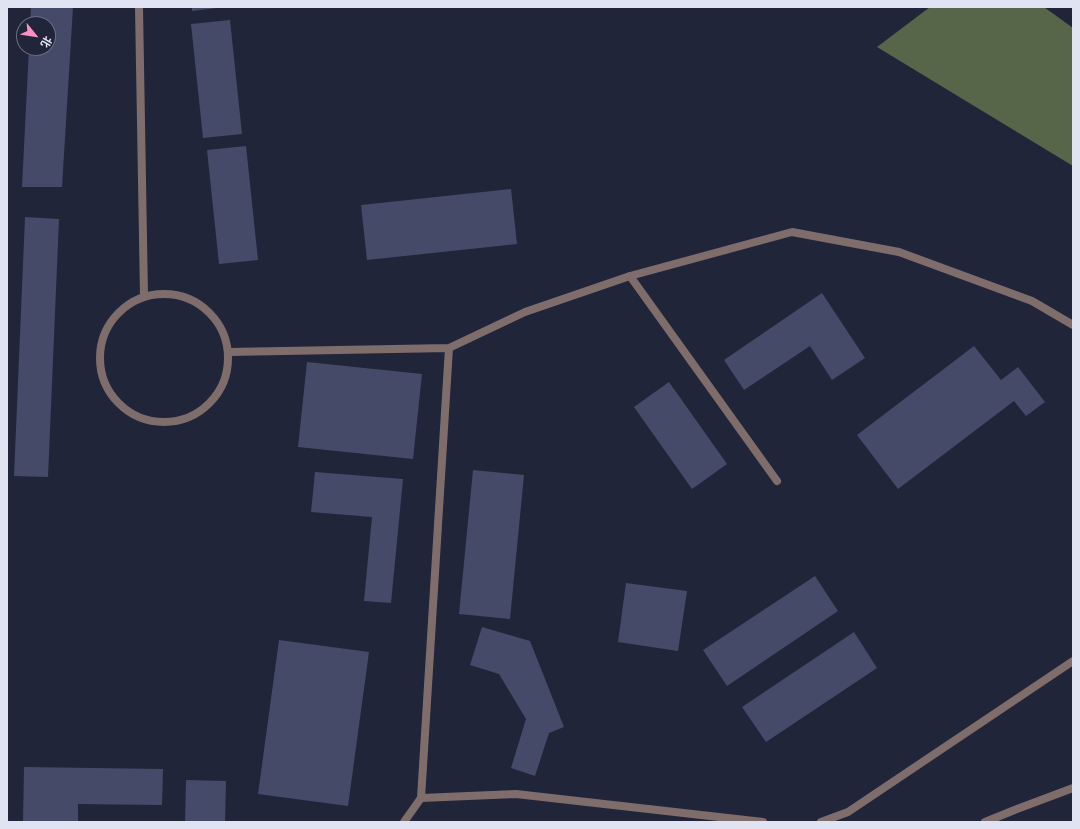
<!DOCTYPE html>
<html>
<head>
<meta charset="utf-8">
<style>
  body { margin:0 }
  #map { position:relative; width:1080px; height:829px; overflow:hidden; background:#21253a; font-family:"Work Sans","Noto Sans SC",sans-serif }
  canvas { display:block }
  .frame { position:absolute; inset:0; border:8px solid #e0e4f2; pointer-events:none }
  .north { position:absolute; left:16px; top:16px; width:40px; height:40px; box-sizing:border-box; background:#21253a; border:1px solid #6d7184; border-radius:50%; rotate:120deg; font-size:11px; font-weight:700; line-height:16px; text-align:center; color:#e0e4f2 }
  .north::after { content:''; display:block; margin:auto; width:14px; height:18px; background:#fd8ec0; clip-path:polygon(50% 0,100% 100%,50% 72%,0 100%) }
</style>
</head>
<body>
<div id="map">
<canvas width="1080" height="829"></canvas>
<div class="frame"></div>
<div class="north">北</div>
</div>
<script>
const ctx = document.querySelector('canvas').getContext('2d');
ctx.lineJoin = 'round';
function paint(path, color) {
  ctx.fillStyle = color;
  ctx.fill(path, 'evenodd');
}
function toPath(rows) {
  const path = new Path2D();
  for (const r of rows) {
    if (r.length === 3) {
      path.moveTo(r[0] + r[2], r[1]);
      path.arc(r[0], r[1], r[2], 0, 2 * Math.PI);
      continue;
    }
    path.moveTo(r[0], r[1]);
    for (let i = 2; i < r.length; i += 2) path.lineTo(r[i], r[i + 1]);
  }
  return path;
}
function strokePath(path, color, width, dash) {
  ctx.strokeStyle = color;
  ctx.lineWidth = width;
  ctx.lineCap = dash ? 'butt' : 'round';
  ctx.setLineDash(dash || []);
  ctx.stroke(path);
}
paint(toPath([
  [930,7,1044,7,1073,28,1073,166,877,47]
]), '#576648');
paint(toPath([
  [31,7,73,7,62,187,22,187,29,48,48,48,48,24,30,24],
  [192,7,217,7,217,8,192,11],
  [230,20,242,134,203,138,191,24],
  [246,146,258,260,219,264,207,150],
  [511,189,517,244,367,260,361,205],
  [25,217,59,219,48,477,14,476],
  [822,293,865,358,832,380,810,346,744,390,724,360],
  [974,346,1001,380,1018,367,1045,402,1026,416,1014,401,898,489,857,435],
  [307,362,422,374,413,459,298,447],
  [669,382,727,464,692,489,634,407],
  [473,470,524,475,510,619,459,614],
  [315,472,403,479,391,603,364,601,372,517,311,512],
  [815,576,838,611,727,686,703,650],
  [626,583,687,591,678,651,618,642],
  [482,627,530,641,564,727,549,733,535,776,511,768,526,719,499,674,470,665],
  [854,632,877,668,766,742,742,707],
  [279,640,369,652,348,806,258,794],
  [24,767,163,769,162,805,78,804,78,822,23,822],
  [186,780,226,781,225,822,185,822]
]), '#454a68');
strokePath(toPath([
  [777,481,630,276,792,232,899,252,1032,301,1073,325],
  [421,798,516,794,763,822],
  [821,822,848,812,1073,661],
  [985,822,1017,809,1073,788]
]), '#7f6d6c', 8);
strokePath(toPath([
  [139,7,144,296],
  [164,358,64],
  [228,352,449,348,525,312,630,276],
  [404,822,421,798,449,348]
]), '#7f6d6c', 8);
</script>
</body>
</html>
